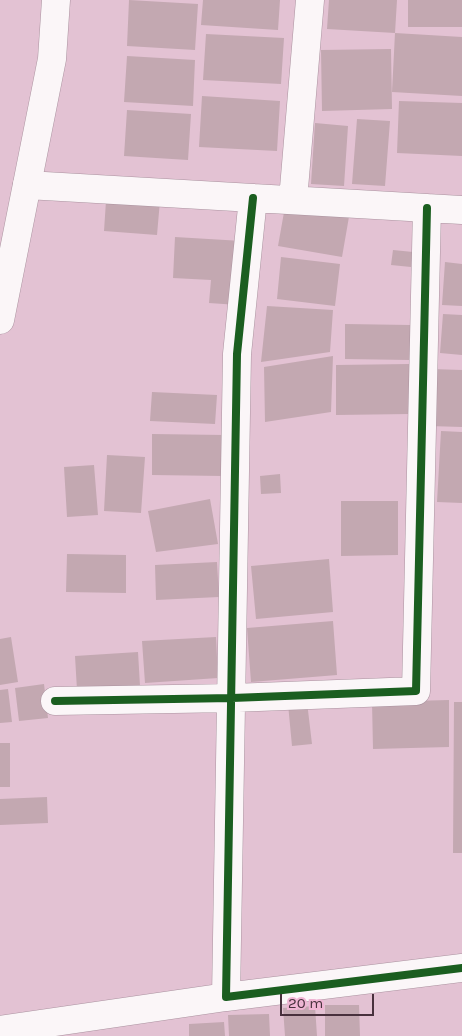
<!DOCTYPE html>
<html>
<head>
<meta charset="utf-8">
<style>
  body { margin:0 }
  #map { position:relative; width:462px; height:1036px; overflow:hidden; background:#e3c2d3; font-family:Karla,sans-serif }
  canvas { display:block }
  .scale { position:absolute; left:280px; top:994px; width:94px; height:22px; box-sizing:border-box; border:2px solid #48313d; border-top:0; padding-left:6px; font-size:15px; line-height:18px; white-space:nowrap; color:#48313d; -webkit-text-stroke:4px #f0b5d4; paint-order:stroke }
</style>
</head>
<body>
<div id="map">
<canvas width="462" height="1036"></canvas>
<div class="scale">20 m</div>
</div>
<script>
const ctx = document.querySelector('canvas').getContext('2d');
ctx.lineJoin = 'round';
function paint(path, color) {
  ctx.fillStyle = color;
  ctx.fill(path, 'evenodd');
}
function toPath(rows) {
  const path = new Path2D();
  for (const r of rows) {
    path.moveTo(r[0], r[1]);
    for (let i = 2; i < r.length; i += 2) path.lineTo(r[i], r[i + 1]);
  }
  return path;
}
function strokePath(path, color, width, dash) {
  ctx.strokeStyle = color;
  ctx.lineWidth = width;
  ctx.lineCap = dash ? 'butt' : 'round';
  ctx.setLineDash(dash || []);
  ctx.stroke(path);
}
paint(toPath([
  [129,0,198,4,195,50,127,46],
  [203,0,280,0,278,30,201,25],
  [329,0,397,0,395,33,327,29],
  [408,0,462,0,462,27,408,27],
  [395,33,462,37,462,96,392,92],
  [206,34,284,38,281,84,203,80],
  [391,49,392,109,322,111,321,50],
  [127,56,195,60,193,106,124,102],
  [202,96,280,101,277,151,199,147],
  [399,101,462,103,462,156,397,153],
  [127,110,191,114,188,160,124,156],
  [357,119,390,121,385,186,352,184],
  [315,123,348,126,344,186,311,184],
  [107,186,161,189,157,235,104,231],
  [286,201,350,211,342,257,278,246],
  [175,237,242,241,238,305,209,303,211,280,173,278],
  [393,250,413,252,411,267,391,265],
  [281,257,340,264,335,306,277,299],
  [445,262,462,264,462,306,442,305],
  [267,306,333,310,330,352,261,362],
  [443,314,462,315,462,355,440,353],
  [345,324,410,325,410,360,345,359],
  [333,356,331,412,265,422,264,367],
  [409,364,409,414,336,415,336,365],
  [431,369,462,370,462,427,429,426],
  [152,392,217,395,215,424,150,421],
  [441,431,462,432,462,503,437,502],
  [152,434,224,435,223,476,152,475],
  [107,455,145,457,141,513,104,511],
  [94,465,98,515,67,517,64,467],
  [280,474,281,493,261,494,260,476],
  [210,499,218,544,156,552,148,511],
  [341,501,398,501,398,555,341,556],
  [67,554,126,555,126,593,66,592],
  [329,559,333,612,256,619,251,566],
  [217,562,219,597,156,600,155,565],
  [333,621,337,675,251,682,247,628],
  [11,637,18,682,0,685,0,639],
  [216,637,218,678,145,683,142,641],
  [138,652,140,686,77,690,75,656],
  [44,684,48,718,19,721,15,688],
  [8,689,12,722,0,723,0,690],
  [449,700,449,747,373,749,372,702],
  [307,702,312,744,292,746,288,704],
  [454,702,462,702,462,853,453,853],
  [0,743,10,743,10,787,0,787],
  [47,797,48,823,0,825,0,799],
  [325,1005,359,1005,360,1036,325,1036],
  [315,1006,317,1036,285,1036,283,1008],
  [269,1014,270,1036,229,1036,228,1015],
  [224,1022,225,1036,189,1036,189,1024]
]), '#c3a8b1');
const street = toPath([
  [27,185,462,210],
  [253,198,237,354,226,997,462,968],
  [293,200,310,0],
  [55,701,232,698,416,691,427,208],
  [0,1030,226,997]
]);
const secondary = toPath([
  [0,320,52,59,56,0]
]);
strokePath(street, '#aa929f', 29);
strokePath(secondary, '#aa929f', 29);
strokePath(street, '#fbf6f8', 28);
strokePath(secondary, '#fbf6f8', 28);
strokePath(toPath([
  [253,198,237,354,226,997,462,968],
  [55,701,232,698,416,691,427,208]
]), '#1b5e20', 8);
</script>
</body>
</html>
